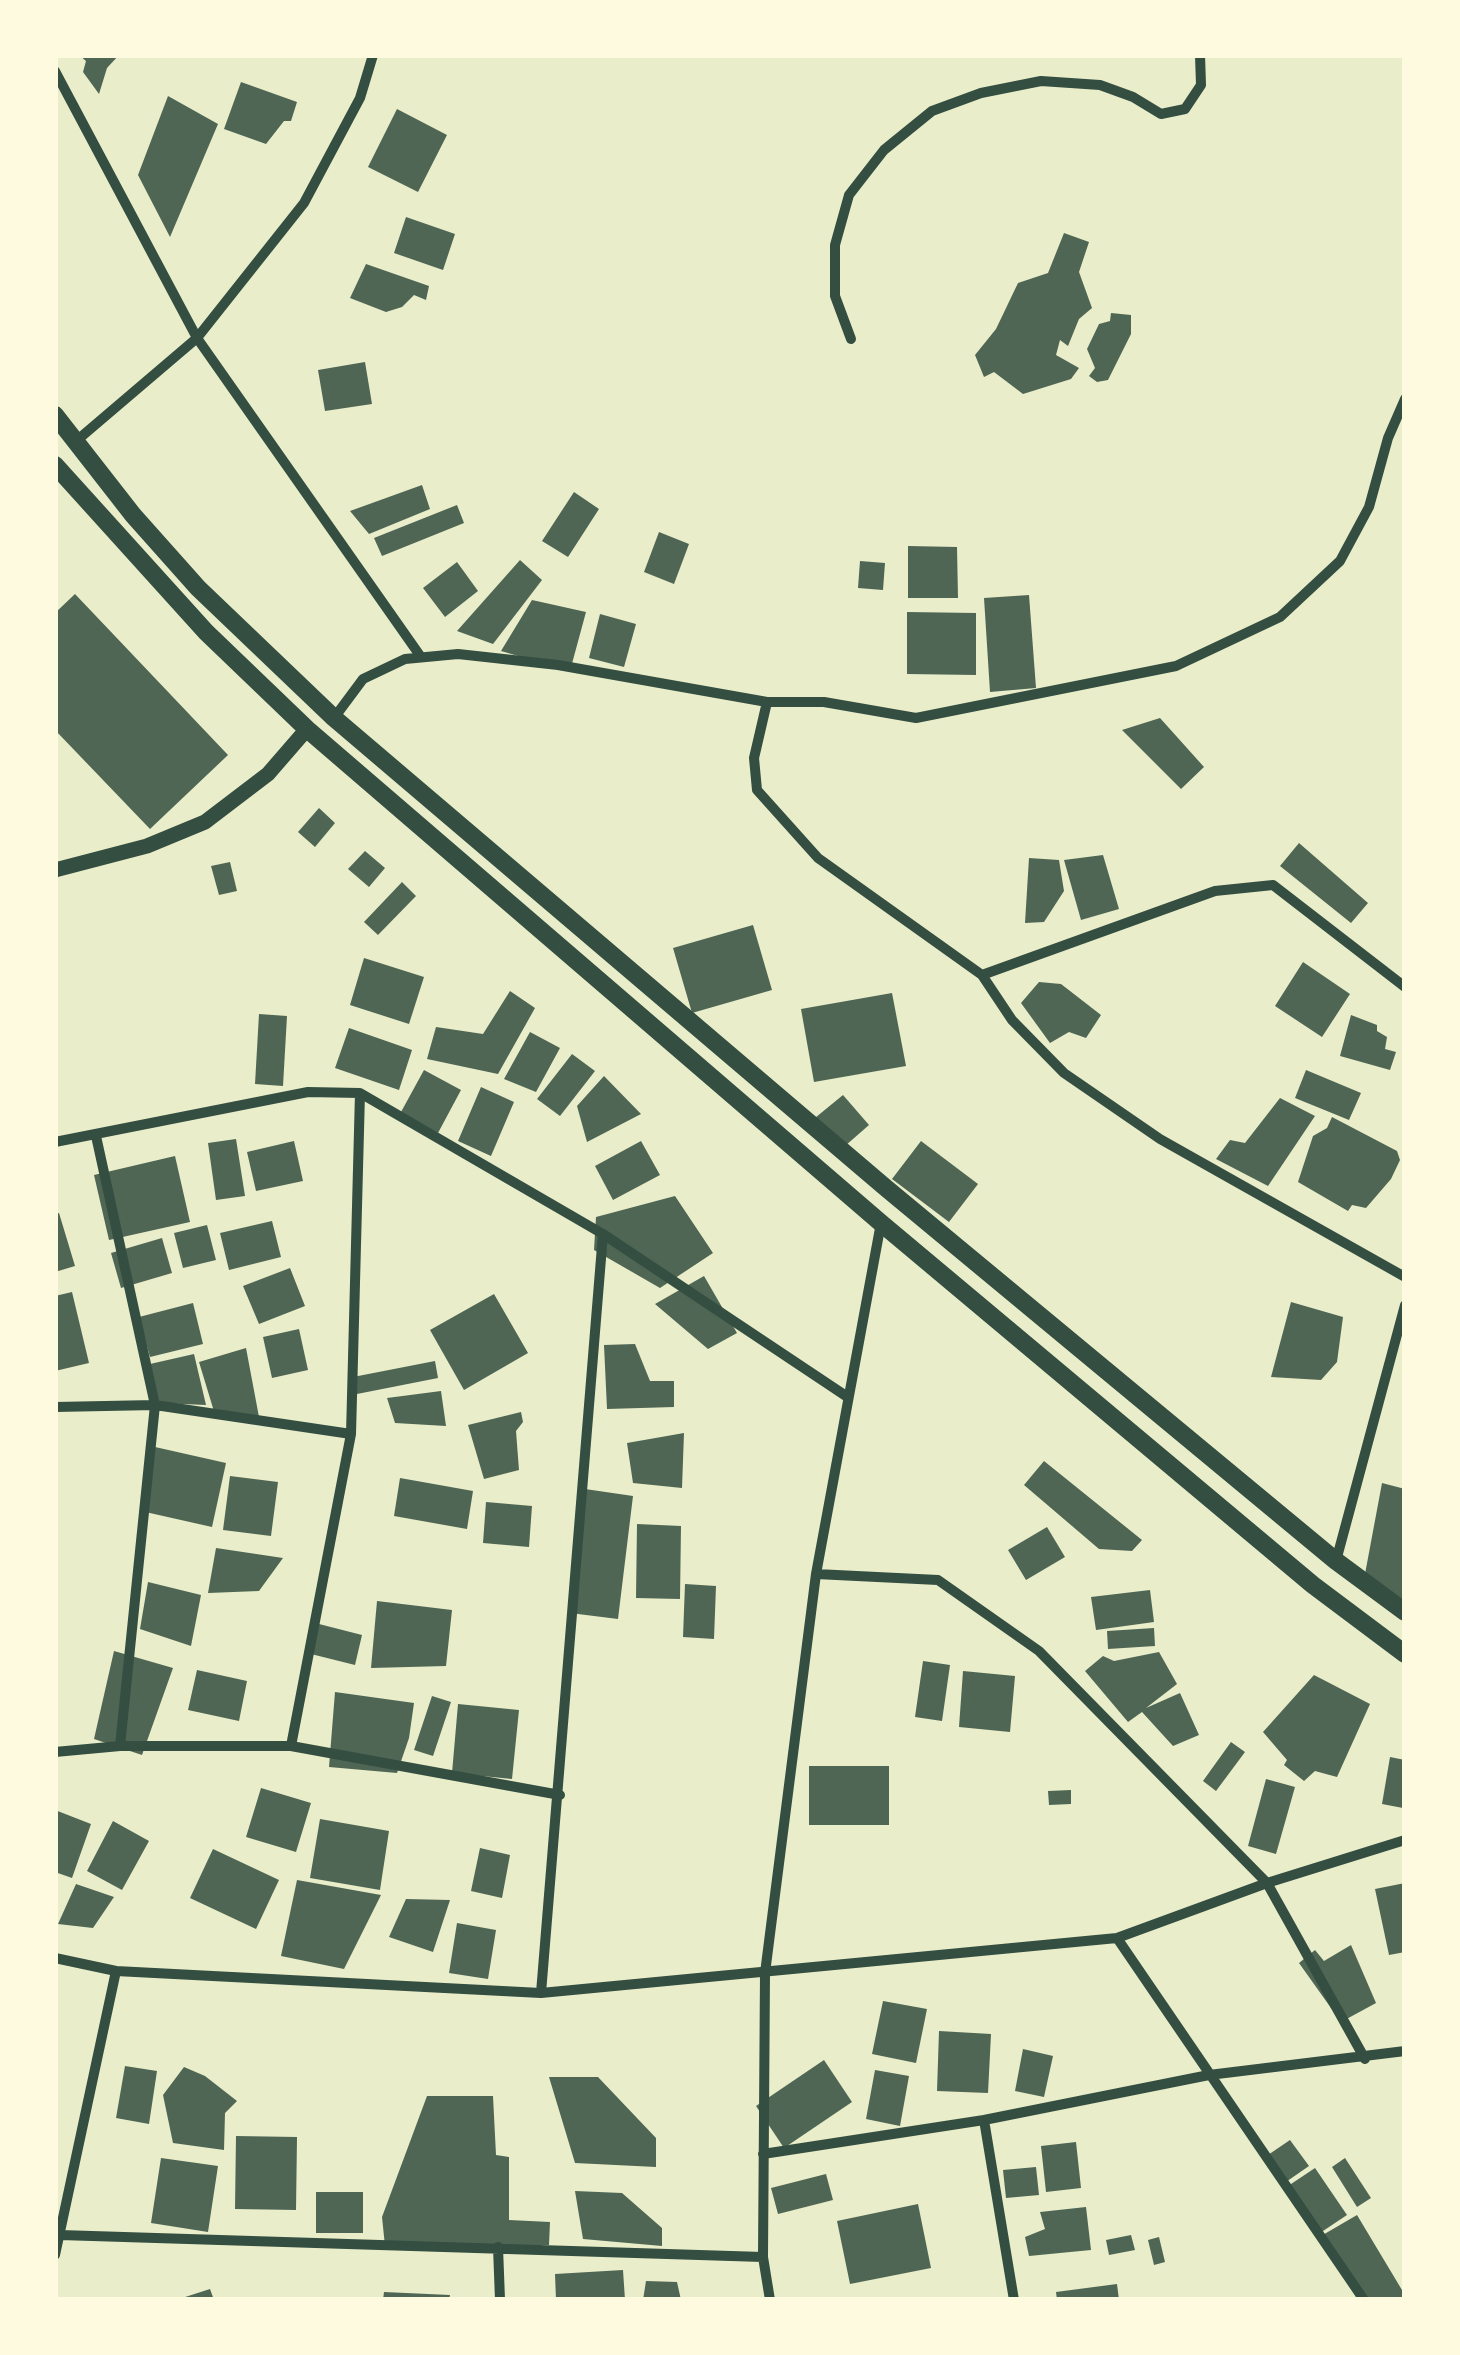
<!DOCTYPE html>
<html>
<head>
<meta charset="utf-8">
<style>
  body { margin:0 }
  #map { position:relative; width:1460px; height:2355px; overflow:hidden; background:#e9edc9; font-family:Raleway,sans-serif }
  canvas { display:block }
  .frame { position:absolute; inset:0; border:58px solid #fefae0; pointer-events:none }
</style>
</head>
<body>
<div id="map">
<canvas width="1460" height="2355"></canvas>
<div class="frame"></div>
</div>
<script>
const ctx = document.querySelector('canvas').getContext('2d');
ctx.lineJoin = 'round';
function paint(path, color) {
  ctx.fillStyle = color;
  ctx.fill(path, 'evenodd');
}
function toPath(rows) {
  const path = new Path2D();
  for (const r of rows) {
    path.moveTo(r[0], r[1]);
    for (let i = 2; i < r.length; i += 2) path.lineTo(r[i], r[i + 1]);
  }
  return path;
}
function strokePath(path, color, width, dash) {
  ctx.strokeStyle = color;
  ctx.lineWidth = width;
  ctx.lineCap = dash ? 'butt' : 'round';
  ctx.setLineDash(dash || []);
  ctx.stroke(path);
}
paint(toPath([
  [79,55,119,55,107,68,99,94,83,72,86,61],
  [241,82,297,102,291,121,284,121,266,144,224,129],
  [168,96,218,124,170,237,138,175],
  [397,109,447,135,418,192,368,167],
  [406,217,455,234,443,270,394,253],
  [1064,233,1089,242,1079,272,1092,308,1079,319,1068,346,1060,340,1056,355,1079,368,1071,379,1023,394,994,372,984,377,975,355,996,329,1018,283,1048,273],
  [366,264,429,286,426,300,414,295,402,307,386,312,350,298],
  [1111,313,1131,315,1131,334,1108,380,1097,382,1089,376,1095,368,1087,349,1099,324,1110,321],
  [365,362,372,404,325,411,318,370],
  [422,485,430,509,369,534,350,511],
  [574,492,599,509,568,557,542,541],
  [457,505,464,523,382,556,374,538],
  [659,532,689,544,674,584,644,572],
  [908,546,957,547,958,598,908,598],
  [520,560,542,580,493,644,457,631],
  [860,561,885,563,883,590,858,588],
  [457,562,478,591,445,617,423,588],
  [75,594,228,755,150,829,55,730,55,613],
  [1029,595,1036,688,990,692,984,598],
  [532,600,586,612,570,671,501,651],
  [907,612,976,613,976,675,907,674],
  [600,614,636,624,624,667,589,658],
  [1160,718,1204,767,1181,789,1122,730],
  [319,808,335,823,315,847,298,832],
  [1299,843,1368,903,1351,923,1280,866],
  [365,851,385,868,369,887,348,869],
  [1103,855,1119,909,1081,920,1064,860],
  [1029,858,1059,860,1064,891,1044,922,1025,923],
  [230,862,237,891,219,895,211,866],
  [402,882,416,896,378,935,364,922],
  [753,925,772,990,692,1013,673,948],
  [364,958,424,977,409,1024,350,1005],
  [1303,962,1350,994,1322,1037,1275,1006],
  [1039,982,1061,984,1101,1015,1086,1038,1069,1032,1050,1043,1021,1003],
  [510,991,535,1008,498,1074,427,1059,436,1027,483,1034],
  [892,993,906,1066,814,1082,801,1009],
  [259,1014,287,1016,283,1086,255,1084],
  [1351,1015,1377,1025,1377,1031,1387,1037,1385,1049,1396,1052,1390,1070,1340,1056],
  [349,1028,412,1050,399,1090,335,1068],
  [530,1032,560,1048,536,1092,504,1079],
  [572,1054,595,1071,560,1116,537,1099],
  [424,1070,461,1090,438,1133,401,1112],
  [1306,1070,1361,1093,1349,1120,1295,1098],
  [604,1076,641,1114,587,1142,577,1106],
  [481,1087,514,1102,491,1156,458,1141],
  [843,1095,869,1125,837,1153,810,1122],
  [1280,1098,1315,1116,1268,1186,1216,1159,1230,1140,1245,1143],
  [1332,1117,1397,1151,1400,1160,1391,1179,1366,1208,1352,1205,1348,1211,1298,1182,1313,1136,1327,1128],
  [236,1139,245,1196,216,1200,208,1143],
  [294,1141,303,1181,256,1191,247,1152],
  [641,1141,660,1175,613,1200,595,1166],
  [921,1141,978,1184,949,1222,892,1179],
  [175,1156,190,1222,109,1240,94,1175],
  [675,1196,713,1253,660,1288,594,1250,596,1217],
  [59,1213,75,1266,55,1272,55,1214],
  [272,1221,281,1257,229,1270,220,1233],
  [207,1225,216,1260,183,1268,174,1233],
  [162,1238,172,1273,121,1288,111,1253],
  [290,1268,305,1306,259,1324,243,1286],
  [704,1276,737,1333,708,1349,655,1304],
  [72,1292,89,1363,55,1371,55,1296],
  [494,1294,528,1353,464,1390,430,1330],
  [1291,1302,1343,1317,1337,1362,1321,1380,1271,1377],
  [193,1303,203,1344,150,1357,139,1317],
  [299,1329,308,1370,272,1378,263,1337],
  [635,1344,650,1381,674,1381,674,1407,607,1409,604,1345],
  [246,1348,259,1417,216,1418,199,1362],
  [194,1354,206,1405,159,1403,150,1364],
  [435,1361,438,1378,357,1394,353,1377],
  [441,1391,446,1426,395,1423,387,1398],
  [521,1412,523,1422,516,1431,519,1470,484,1479,468,1425],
  [684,1433,682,1488,633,1483,627,1443],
  [155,1447,226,1463,212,1527,141,1511],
  [1044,1461,1142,1540,1132,1551,1099,1549,1024,1485],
  [230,1476,278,1482,271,1536,223,1530],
  [400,1478,473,1491,467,1529,394,1516],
  [1382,1483,1405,1489,1405,1604,1365,1574],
  [585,1489,633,1496,618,1619,570,1613],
  [486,1502,532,1506,529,1547,483,1543],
  [637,1524,681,1526,680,1599,636,1598],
  [1047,1527,1065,1557,1026,1580,1008,1550],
  [216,1548,283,1558,259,1591,208,1593],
  [148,1582,201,1595,191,1646,140,1629],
  [685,1584,716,1586,714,1639,683,1637],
  [1150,1590,1154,1622,1096,1630,1091,1597],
  [377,1601,452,1610,446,1666,371,1668],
  [319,1624,362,1635,355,1665,311,1654],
  [1154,1628,1155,1646,1108,1649,1107,1631],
  [114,1651,173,1668,142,1755,94,1739],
  [1159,1652,1177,1684,1146,1708,1180,1693,1199,1735,1173,1746,1142,1712,1128,1722,1085,1671,1103,1656,1114,1661],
  [923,1661,950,1665,942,1721,915,1717],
  [197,1670,247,1681,239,1721,188,1710],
  [963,1671,1015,1676,1010,1732,959,1727],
  [1314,1675,1370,1704,1337,1777,1315,1771,1304,1781,1284,1765,1287,1760,1263,1732],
  [335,1692,414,1703,409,1738,397,1773,329,1767],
  [432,1696,451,1702,433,1756,414,1750],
  [458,1704,519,1710,512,1779,452,1773],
  [1231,1742,1245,1752,1216,1791,1203,1781],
  [1390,1757,1405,1760,1403,1808,1382,1804],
  [809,1766,889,1766,889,1825,809,1825],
  [1266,1779,1295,1787,1276,1854,1248,1846],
  [261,1788,311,1803,296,1852,246,1837],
  [1071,1790,1071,1804,1049,1805,1048,1791],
  [55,1810,91,1824,72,1878,55,1872],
  [320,1819,389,1831,380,1890,310,1878],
  [113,1821,149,1841,122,1890,87,1871],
  [480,1848,510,1855,502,1898,471,1891],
  [213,1849,279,1880,256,1929,190,1898],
  [297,1880,381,1895,344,1969,281,1956],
  [1405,1883,1405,1952,1389,1955,1375,1889],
  [76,1884,114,1897,93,1928,58,1924],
  [406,1899,450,1900,433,1952,389,1937],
  [457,1923,496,1930,488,1979,449,1973],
  [1351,1945,1376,2003,1341,2022,1299,1963,1315,1950,1324,1961],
  [883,2001,927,2009,916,2063,872,2054],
  [939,2031,991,2034,988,2093,937,2091],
  [1023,2049,1053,2056,1044,2097,1015,2091],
  [824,2060,852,2102,784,2148,756,2106],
  [125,2066,157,2071,149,2124,116,2118],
  [184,2067,205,2076,237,2101,225,2113,224,2150,173,2143,163,2095],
  [875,2070,909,2076,900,2126,866,2119],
  [549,2077,598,2077,656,2138,656,2167,575,2163],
  [427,2096,493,2096,496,2155,509,2157,509,2220,550,2222,549,2245,385,2246,382,2217],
  [236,2136,297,2137,296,2210,235,2209],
  [1290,2140,1309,2166,1283,2184,1265,2157],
  [1076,2142,1081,2188,1046,2192,1041,2146],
  [161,2158,218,2166,208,2232,151,2223],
  [1345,2158,1371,2198,1357,2207,1332,2167],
  [1036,2167,1039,2195,1006,2198,1003,2170],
  [1315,2168,1347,2215,1317,2235,1285,2188],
  [826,2174,833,2200,778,2214,771,2188],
  [575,2191,622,2193,662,2228,662,2246,583,2239],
  [316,2192,363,2192,363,2233,316,2233],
  [918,2204,931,2268,850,2284,837,2221],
  [1086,2207,1091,2250,1029,2256,1025,2237,1045,2229,1040,2212],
  [1357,2215,1405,2295,1397,2300,1358,2300,1321,2236],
  [1131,2235,1135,2250,1109,2255,1106,2240],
  [1159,2237,1165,2262,1154,2265,1148,2240],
  [623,2270,625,2300,556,2300,555,2274],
  [646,2281,677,2282,681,2300,643,2300],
  [1117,2284,1119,2300,1057,2300,1056,2292],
  [210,2289,214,2300,179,2300,179,2299],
  [384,2292,450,2295,449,2300,383,2300]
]), '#4f6655');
strokePath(toPath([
  [55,71,197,338,421,657],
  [851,339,835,296,835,245,849,195,884,150,932,111,981,93,1041,81,1100,85,1133,97,1161,114,1185,109,1201,85,1200,55],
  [75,442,197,338,304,203,360,98,373,55],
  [767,702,754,758,757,790,818,858,982,975,1012,1020,1064,1073,1160,1139,1405,1277],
  [334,718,363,679,405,659,458,654,558,665,767,702,824,702,916,718,1176,666,1280,617,1340,561,1369,507,1388,438,1405,399],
  [982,975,1215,891,1273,885,1405,987],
  [96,1136,155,1405,120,1746],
  [55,1142,308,1092,360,1093,603,1234,846,1396],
  [55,1407,155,1405,351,1434],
  [1336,1561,1405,1305],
  [816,1574,938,1580,1039,1651,1267,1883,1365,2059],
  [291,1746,351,1434,360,1093],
  [55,1752,120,1746,291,1746,560,1795],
  [1117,1938,1364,2300],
  [55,1958,116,1971,541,1993,1117,1938,1267,1883,1405,1840],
  [541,1993,603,1234],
  [984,2120,1014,2300],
  [763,2154,984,2120,1209,2075,1405,2051],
  [60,2235,763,2257],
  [498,2247,500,2300],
  [55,2255,116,1971],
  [770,2300,763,2257,765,1973,816,1574,881,1223]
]), '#344e41', 10);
strokePath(toPath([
  [55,870,147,846,205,822,268,774,307,729]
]), '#344e41', 15);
strokePath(toPath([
  [55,415,133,515,198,588,334,718,886,1188,1336,1561,1405,1612],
  [55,465,206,632,307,729,881,1223,1313,1585,1405,1654]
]), '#344e41', 18);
</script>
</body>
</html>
